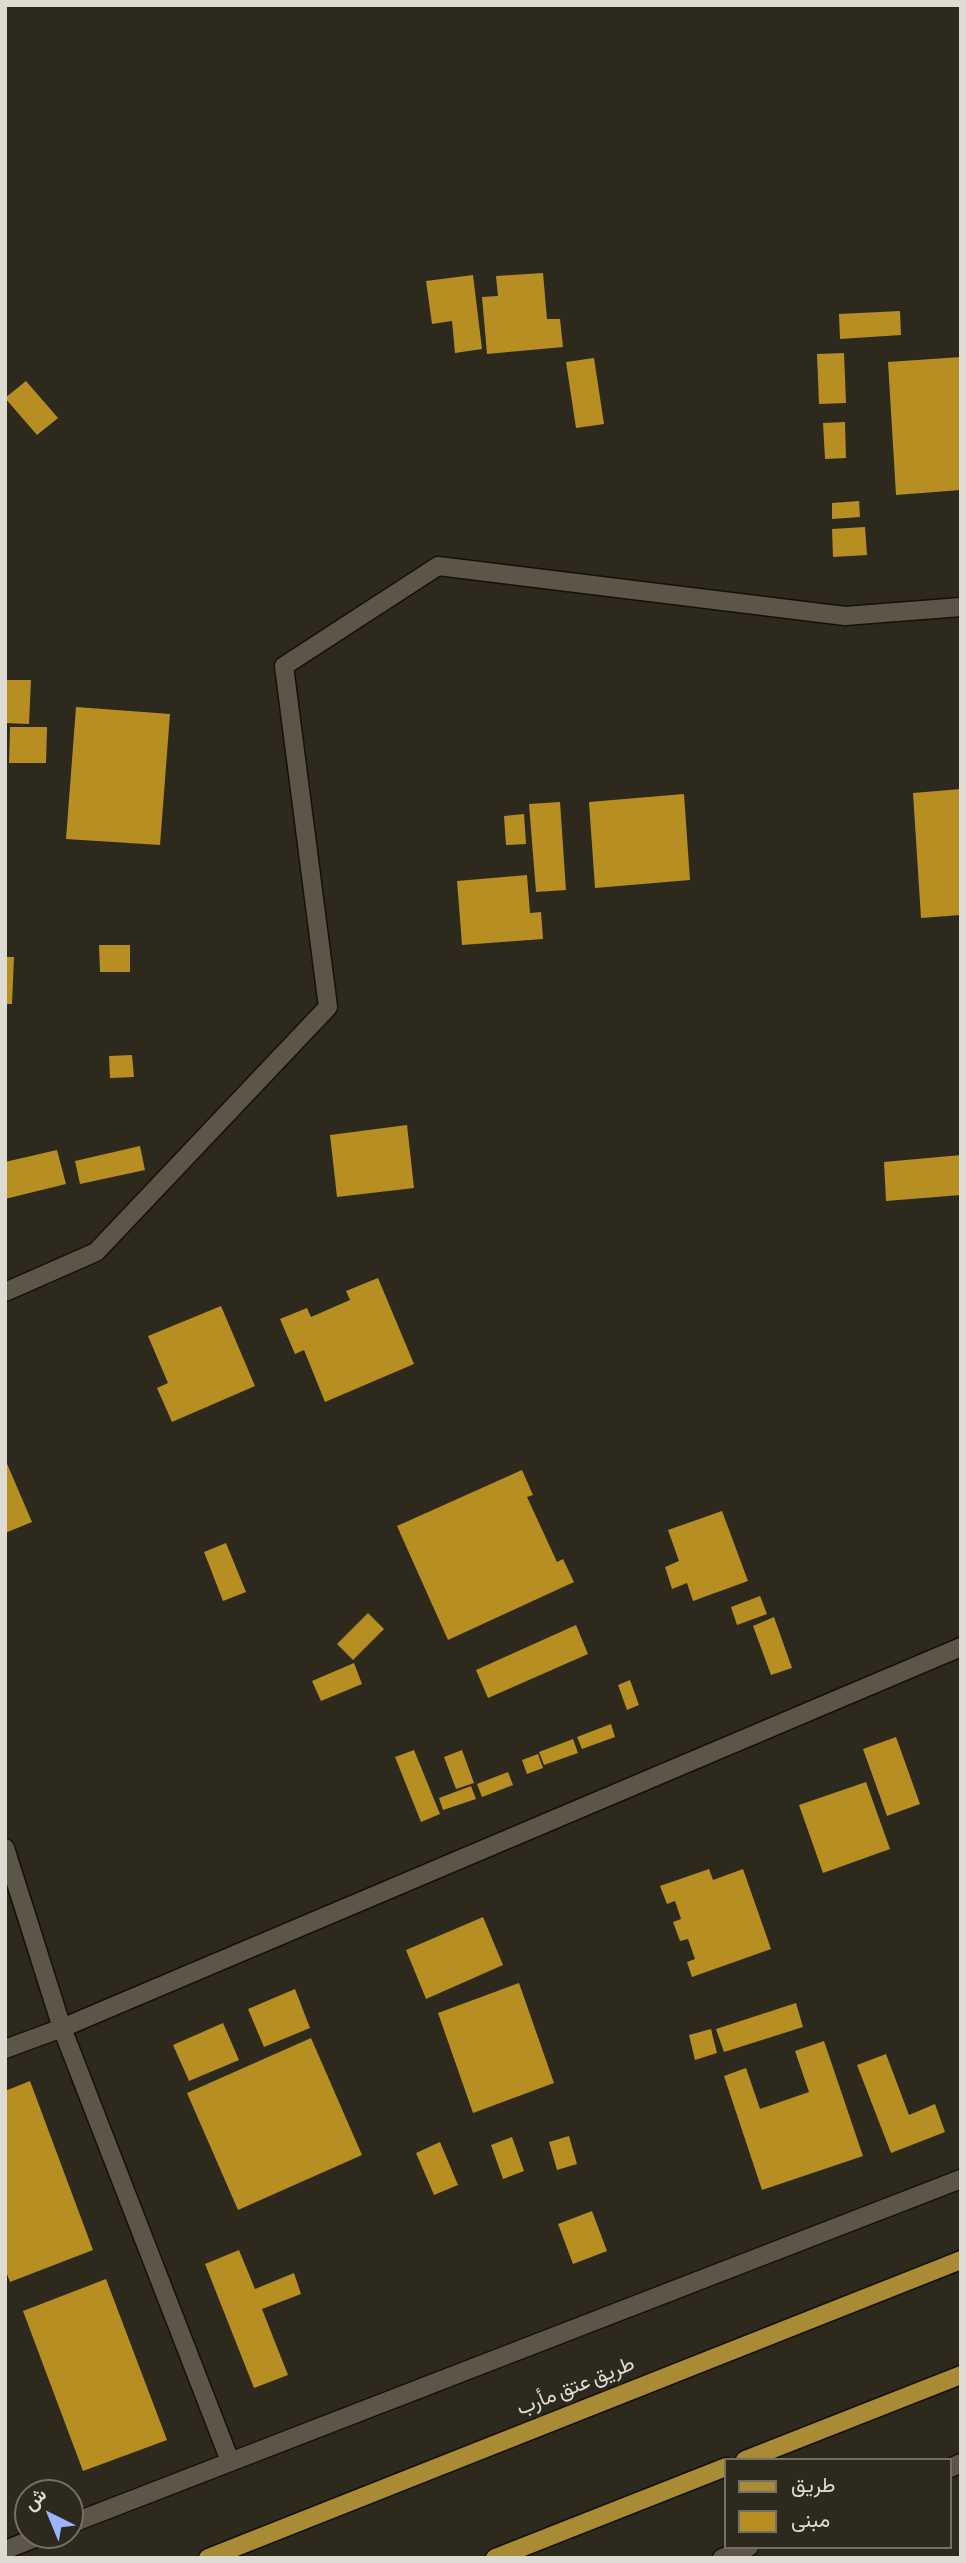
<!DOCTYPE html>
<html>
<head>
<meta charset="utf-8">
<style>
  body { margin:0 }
  #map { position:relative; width:966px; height:2563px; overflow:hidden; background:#2e291d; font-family:"Sofia Sans Condensed",Vazirmatn,sans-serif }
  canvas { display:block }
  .frame { position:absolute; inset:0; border:7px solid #dedbd3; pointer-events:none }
  .legend { position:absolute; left:724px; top:2458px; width:228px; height:91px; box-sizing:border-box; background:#2e291d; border:2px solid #747066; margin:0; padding:9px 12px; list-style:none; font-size:21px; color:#dedbd3 }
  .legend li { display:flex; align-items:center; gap:14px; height:35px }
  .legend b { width:35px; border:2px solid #747066 }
  .north { position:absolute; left:14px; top:2479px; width:70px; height:70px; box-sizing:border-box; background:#2e291d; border:2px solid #747066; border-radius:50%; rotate:317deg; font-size:19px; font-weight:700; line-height:28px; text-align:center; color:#dedbd3 }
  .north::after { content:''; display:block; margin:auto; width:24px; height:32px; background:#9ab5fd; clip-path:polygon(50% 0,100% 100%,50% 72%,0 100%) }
</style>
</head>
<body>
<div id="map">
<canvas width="966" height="2563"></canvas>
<div class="frame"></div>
<ul class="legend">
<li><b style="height:9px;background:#a98a35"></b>طريق</li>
<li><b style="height:19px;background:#b68e21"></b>مبنى</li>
</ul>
<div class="north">ش</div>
</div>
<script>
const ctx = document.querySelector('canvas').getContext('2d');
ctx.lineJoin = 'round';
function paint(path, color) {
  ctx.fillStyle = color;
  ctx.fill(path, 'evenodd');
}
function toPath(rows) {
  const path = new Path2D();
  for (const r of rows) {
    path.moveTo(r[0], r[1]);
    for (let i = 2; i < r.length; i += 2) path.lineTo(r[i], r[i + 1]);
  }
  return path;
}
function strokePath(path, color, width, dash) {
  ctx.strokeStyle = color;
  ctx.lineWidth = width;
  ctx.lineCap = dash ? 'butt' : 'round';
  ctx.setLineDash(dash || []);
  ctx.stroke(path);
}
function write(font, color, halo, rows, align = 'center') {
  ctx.font = font + ' "Sofia Sans Condensed",Vazirmatn,sans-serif';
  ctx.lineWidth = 7;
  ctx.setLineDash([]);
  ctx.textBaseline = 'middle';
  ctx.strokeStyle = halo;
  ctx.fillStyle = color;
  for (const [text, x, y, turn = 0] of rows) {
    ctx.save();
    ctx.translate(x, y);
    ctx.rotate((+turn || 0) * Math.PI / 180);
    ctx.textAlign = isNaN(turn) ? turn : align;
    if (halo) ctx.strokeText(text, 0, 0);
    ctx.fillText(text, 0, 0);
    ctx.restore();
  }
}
paint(toPath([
  [543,273,547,319,560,319,563,347,487,354,482,297,498,296,496,276],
  [473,275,482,349,455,353,452,321,432,324,426,281],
  [900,311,901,335,840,339,839,314],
  [844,353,846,403,819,404,817,354],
  [961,357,961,490,896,495,888,362],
  [594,358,604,424,576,428,566,362],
  [26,381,58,418,37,435,5,398],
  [845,422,846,458,825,459,823,423],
  [859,501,860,517,832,519,832,503],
  [865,527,867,555,833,557,832,529],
  [5,680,31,680,29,724,5,723],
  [76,707,170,714,160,845,66,839],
  [10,727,47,727,46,763,9,763],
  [961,789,961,915,921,918,913,793],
  [684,794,690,880,595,888,589,802],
  [560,802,566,890,536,892,529,804],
  [524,814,526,844,506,845,504,816],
  [527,875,530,913,541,912,543,939,462,945,457,881],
  [99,945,130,945,130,972,100,972],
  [5,957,14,957,12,1004,5,1004],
  [132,1055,134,1077,110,1078,109,1056],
  [407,1125,414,1188,337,1197,330,1135],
  [140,1146,145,1170,80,1184,75,1161],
  [57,1150,66,1184,5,1199,5,1162],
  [961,1155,961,1195,886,1201,884,1162],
  [378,1278,414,1364,325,1402,304,1350,295,1354,280,1319,307,1308,311,1317,350,1300,346,1291],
  [221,1306,255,1386,172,1422,157,1388,168,1383,148,1336],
  [5,1459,32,1522,5,1533],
  [522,1470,533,1495,527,1497,557,1562,563,1559,574,1582,448,1640,397,1526],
  [722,1511,748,1581,693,1601,687,1583,672,1589,665,1567,679,1561,668,1530],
  [226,1543,246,1592,223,1601,204,1552],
  [760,1596,767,1614,737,1625,731,1607],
  [368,1613,384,1629,353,1660,337,1644],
  [774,1617,792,1668,771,1675,753,1626],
  [576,1625,588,1654,488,1698,476,1670],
  [354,1663,362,1684,321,1701,312,1681],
  [630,1680,639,1705,627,1710,618,1685],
  [611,1724,615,1737,582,1749,577,1737],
  [896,1737,920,1804,887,1816,863,1749],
  [573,1739,578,1753,544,1765,539,1752],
  [414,1750,440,1814,421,1822,395,1757],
  [462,1750,474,1783,456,1789,444,1757],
  [538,1754,543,1768,527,1774,522,1760],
  [508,1772,513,1785,482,1797,477,1784],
  [866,1782,890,1849,823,1873,799,1805],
  [471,1786,476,1799,443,1810,439,1798],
  [709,1869,713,1880,743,1869,771,1949,692,1977,687,1962,695,1959,688,1939,680,1941,673,1922,681,1919,675,1901,667,1904,660,1886],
  [483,1917,503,1965,426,1999,406,1950],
  [519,1983,554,2083,473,2113,438,2013],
  [295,1989,310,2028,264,2047,248,2009],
  [796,2003,803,2027,724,2052,716,2029],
  [223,2023,239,2060,189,2081,173,2045],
  [711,2029,717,2053,695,2060,689,2035],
  [311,2038,362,2155,238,2210,187,2093],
  [824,2041,863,2156,762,2190,724,2076,746,2068,760,2109,809,2092,795,2051],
  [886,2054,909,2115,935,2104,945,2132,891,2153,857,2065],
  [30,2081,93,2250,10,2282,5,2269,5,2091],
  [569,2136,577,2164,557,2170,549,2142],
  [512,2137,524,2171,503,2179,491,2145],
  [440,2142,458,2185,434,2195,416,2153],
  [592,2211,607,2251,573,2264,558,2224],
  [239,2250,255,2289,294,2273,301,2294,262,2309,288,2375,254,2388,205,2264],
  [106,2279,167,2440,83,2471,23,2311]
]), '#b68e21');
const minor = toPath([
  [5,1292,96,1252,328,1007,284,666,438,566,845,616,961,607],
  [5,1848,62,2028,230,2461],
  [5,2049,62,2028,961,1647],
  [950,2468,961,2463],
  [70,2524,961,2179],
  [5,2550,43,2535],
  [722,2558,749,2547]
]);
const major = toPath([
  [745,2460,961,2375],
  [208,2558,961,2260],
  [495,2558,726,2467]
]);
strokePath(minor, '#161107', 21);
strokePath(major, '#161107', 21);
strokePath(minor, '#5c5649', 18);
strokePath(major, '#a98a35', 18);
write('21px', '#dedbd3', '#2e291d', [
  ["طريق عتق مأرب",576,2387,-22]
]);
</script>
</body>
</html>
